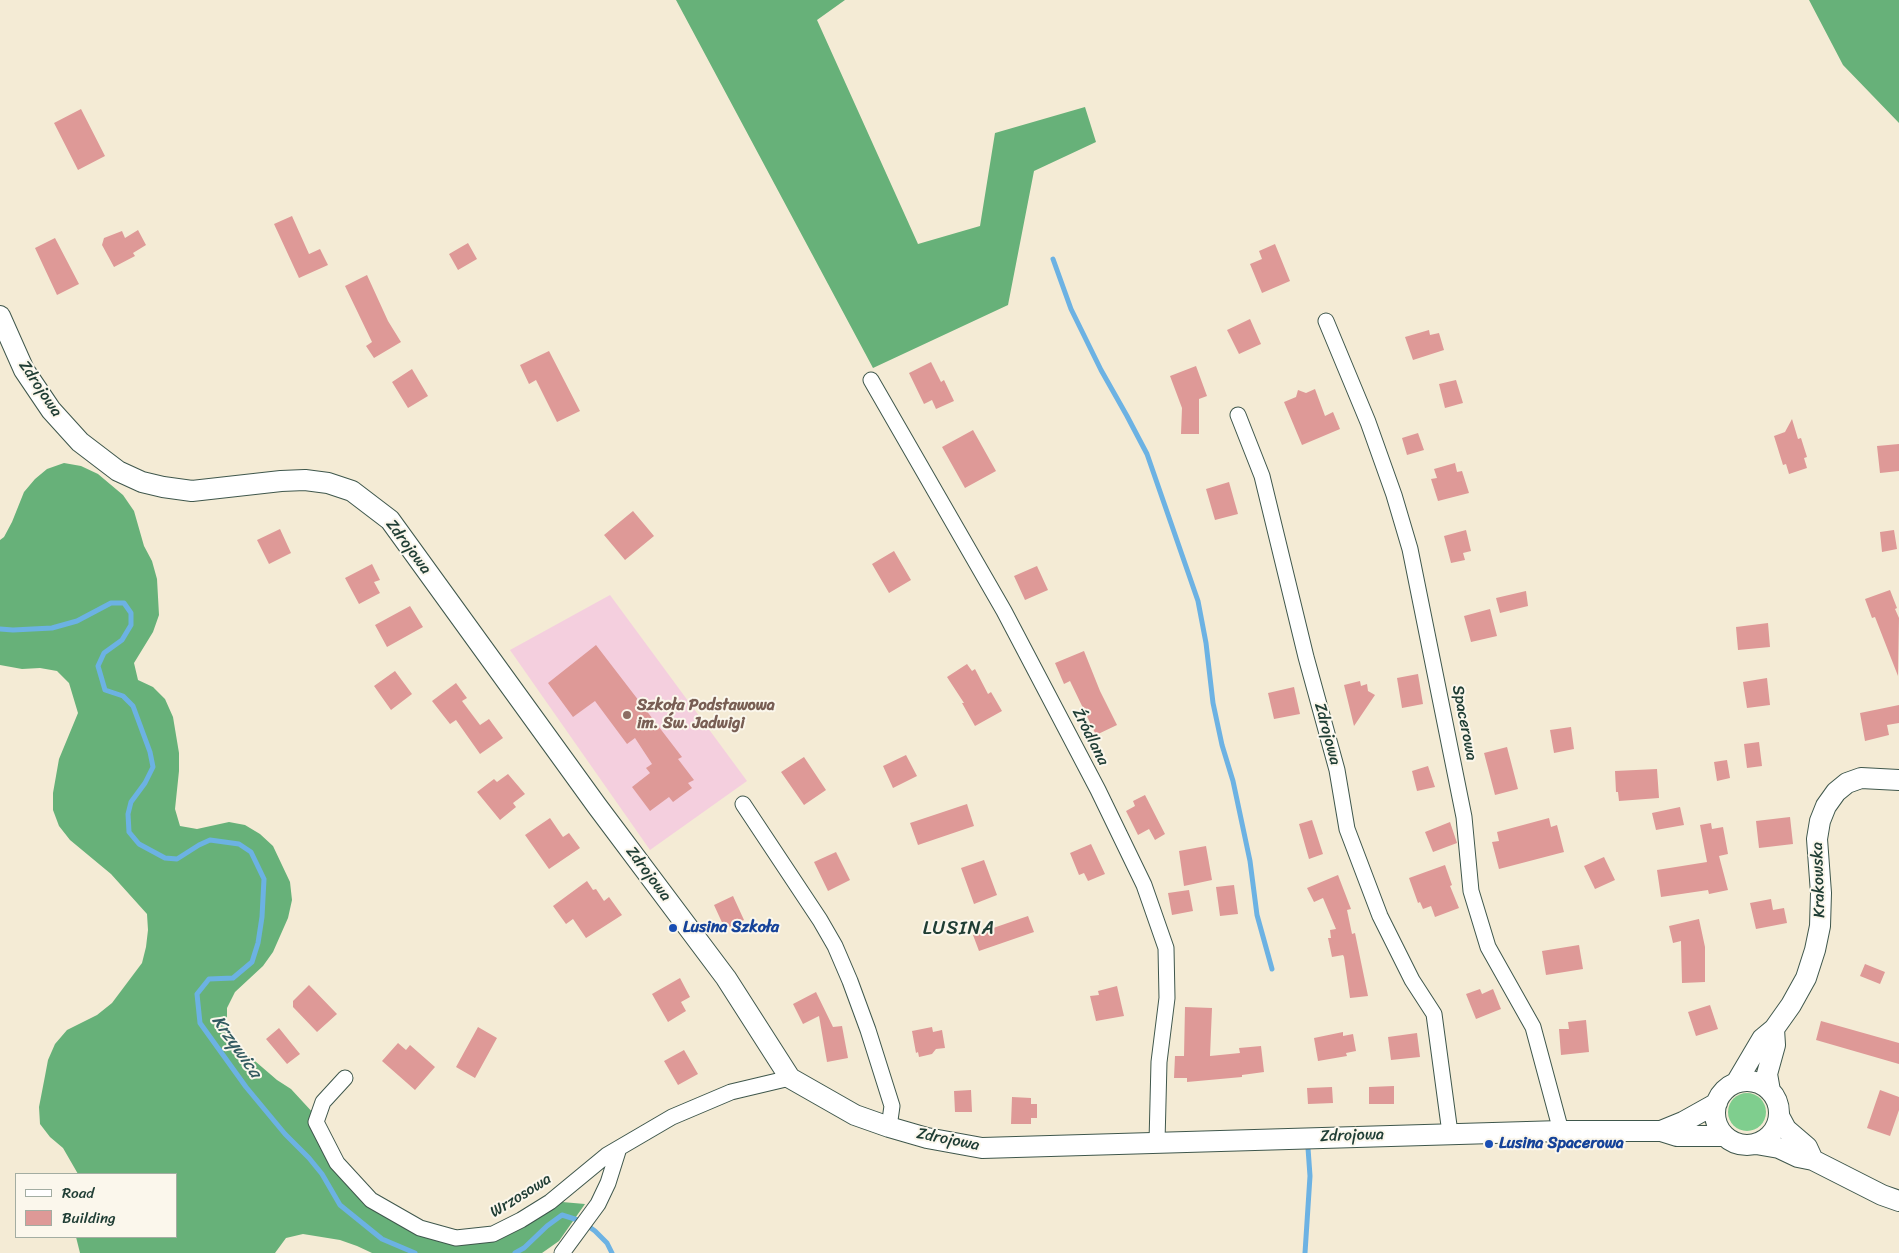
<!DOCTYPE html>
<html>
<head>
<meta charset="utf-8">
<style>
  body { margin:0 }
  #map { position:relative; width:1899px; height:1253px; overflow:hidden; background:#f4ebd5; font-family:Sriracha,sans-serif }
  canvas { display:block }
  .legend { position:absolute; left:15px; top:1173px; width:162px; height:65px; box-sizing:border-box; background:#fbf7ec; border:1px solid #a3ada2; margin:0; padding:6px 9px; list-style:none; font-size:15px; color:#1f3d34 }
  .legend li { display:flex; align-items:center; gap:10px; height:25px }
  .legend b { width:25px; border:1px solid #a3ada2 }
</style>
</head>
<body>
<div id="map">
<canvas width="1899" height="1253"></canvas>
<ul class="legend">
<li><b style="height:6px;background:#fff"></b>Road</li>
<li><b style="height:14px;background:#de9997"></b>Building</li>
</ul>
</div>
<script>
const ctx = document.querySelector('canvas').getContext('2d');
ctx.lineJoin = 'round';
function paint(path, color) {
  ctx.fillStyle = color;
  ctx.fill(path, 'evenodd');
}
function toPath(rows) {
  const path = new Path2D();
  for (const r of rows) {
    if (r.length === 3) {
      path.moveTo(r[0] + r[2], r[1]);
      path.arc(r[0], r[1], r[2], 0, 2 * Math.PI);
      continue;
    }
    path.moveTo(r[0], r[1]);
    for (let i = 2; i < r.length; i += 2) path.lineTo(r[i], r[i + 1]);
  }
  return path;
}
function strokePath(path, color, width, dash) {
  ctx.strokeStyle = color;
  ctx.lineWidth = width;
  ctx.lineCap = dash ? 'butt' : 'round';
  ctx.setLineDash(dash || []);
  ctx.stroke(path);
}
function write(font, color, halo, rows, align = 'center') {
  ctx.font = font + ' Sriracha,sans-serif';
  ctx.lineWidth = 4;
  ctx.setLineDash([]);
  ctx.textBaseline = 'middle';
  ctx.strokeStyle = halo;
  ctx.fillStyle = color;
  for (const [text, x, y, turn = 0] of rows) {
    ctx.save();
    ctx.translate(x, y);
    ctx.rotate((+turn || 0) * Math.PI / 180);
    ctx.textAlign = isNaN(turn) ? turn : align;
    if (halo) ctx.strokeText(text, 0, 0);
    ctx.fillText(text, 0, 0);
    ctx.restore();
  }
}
paint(toPath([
  [610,595,747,781,650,850,510,650]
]), '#f4cfde');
paint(toPath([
  [1747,1112,19]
]), '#7fce8e');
paint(toPath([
  [676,0,845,0,817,20,918,244,980,226,995,133,1085,107,1096,142,1034,171,1008,305,873,368],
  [1809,0,1899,0,1899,123,1843,65],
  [64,463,81,466,98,474,123,495,134,511,144,546,152,561,157,579,159,615,153,632,134,663,138,680,153,687,165,699,173,717,179,753,179,771,175,809,180,826,197,829,229,822,245,825,260,834,273,846,290,882,292,900,288,918,273,952,263,966,235,992,227,1008,227,1026,234,1043,277,1080,291,1089,315,1115,332,1148,378,1206,456,1240,547,1209,562,1202,585,1204,559,1241,542,1253,372,1253,357,1246,340,1240,303,1234,286,1238,275,1253,80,1253,76,1237,176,1237,176,1174,78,1174,63,1148,50,1137,40,1124,39,1107,45,1076,48,1060,55,1044,67,1030,97,1015,112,1003,142,963,146,947,148,930,147,914,111,874,70,840,59,826,53,810,53,793,59,759,78,713,69,683,57,671,40,668,22,669,0,665,0,540,4,537,12,522,24,492,35,479,47,469]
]), '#67b179');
strokePath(toPath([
  [1053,259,1071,309,1101,370,1127,416,1147,454,1198,601,1206,643,1213,703,1222,745,1233,781,1250,861,1257,915,1272,969],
  [0,629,13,630,52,628,77,621,111,603,124,603,131,613,131,625,122,640,104,653,98,666,105,690,123,696,133,706,150,752,153,767,145,783,131,802,128,814,129,832,139,844,165,858,177,859,199,845,210,840,239,844,251,852,264,879,262,917,258,943,252,962,233,978,209,979,197,994,200,1023,246,1087,285,1134,309,1158,322,1174,340,1205,382,1239,415,1253],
  [515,1253,524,1248,547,1226,562,1215,581,1221,595,1231,607,1243,612,1253],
  [1305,1253,1310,1176,1308,1148]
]), '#6cb2e3', 5);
paint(toPath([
  [81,109,105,156,78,170,54,123],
  [292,216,309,254,320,249,328,265,299,278,274,224],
  [138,230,146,245,133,253,135,256,114,267,102,245,104,238,122,231,125,238],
  [55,238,79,284,57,295,35,248],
  [468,243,477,259,458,270,449,254],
  [1275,244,1290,281,1262,293,1250,264,1262,259,1259,251],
  [367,275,388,321,401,342,374,358,366,346,372,342,345,286],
  [1250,319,1261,344,1239,354,1227,330],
  [1429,330,1430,335,1439,333,1444,350,1413,360,1405,337],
  [549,351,580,411,557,422,536,380,529,384,520,365],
  [931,362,941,382,944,380,954,401,936,409,932,400,924,404,909,373],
  [1196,366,1207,396,1199,399,1199,434,1181,434,1182,408,1170,376],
  [412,369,428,396,408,408,392,382],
  [1456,380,1463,403,1445,408,1439,384],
  [1315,389,1325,416,1333,412,1340,429,1302,445,1284,402,1296,397,1298,390,1306,393],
  [1792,419,1798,439,1801,438,1807,457,1804,458,1807,468,1789,474,1786,464,1783,465,1774,436,1785,432],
  [973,430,996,471,965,488,942,447],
  [1418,433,1424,450,1407,455,1402,438],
  [1899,444,1899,471,1880,473,1877,446],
  [1455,463,1457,472,1462,471,1469,493,1438,501,1431,479,1437,478,1434,469],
  [1229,482,1238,514,1215,520,1206,489],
  [633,511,654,536,625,560,604,535],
  [280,529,291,553,269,564,257,540],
  [1466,530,1471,551,1463,553,1465,560,1451,563,1444,536],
  [1894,530,1897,549,1882,552,1880,532],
  [894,551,911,580,889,593,872,564],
  [372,564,380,580,374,582,380,593,359,604,345,578],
  [1037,566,1048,590,1025,600,1014,576],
  [1890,590,1897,608,1895,609,1899,618,1898,676,1875,617,1872,618,1865,599],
  [1526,591,1528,606,1500,613,1496,598],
  [410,606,423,627,387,647,375,625],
  [1490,609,1497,636,1471,642,1464,616],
  [1768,623,1770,647,1738,650,1736,627],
  [596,645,682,757,678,759,694,780,688,783,692,788,673,802,669,797,650,811,632,787,650,773,646,768,652,764,635,738,627,744,595,701,573,717,548,683],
  [1084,651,1100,691,1117,725,1096,735,1070,681,1064,684,1055,663],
  [967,664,972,671,975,669,988,694,991,692,1002,711,975,726,962,703,964,703,947,677],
  [395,671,412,694,391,710,374,686],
  [1418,674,1423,704,1402,708,1397,678],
  [1767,678,1770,705,1747,708,1743,682],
  [1360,681,1361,686,1367,684,1368,691,1375,695,1354,726,1344,685],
  [456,683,467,698,462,701,480,725,489,719,503,738,480,754,456,720,450,724,432,701],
  [1294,687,1300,714,1274,719,1268,693],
  [1899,705,1899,723,1887,725,1889,735,1865,741,1860,713],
  [1571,727,1574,749,1554,753,1550,730],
  [1759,742,1762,766,1747,768,1744,744],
  [1507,747,1518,789,1495,795,1484,753],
  [906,755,917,776,893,788,883,766],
  [804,757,826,790,804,805,781,772],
  [1727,760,1730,778,1717,781,1714,762],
  [1428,766,1435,787,1417,791,1412,771],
  [1657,769,1659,798,1619,801,1618,792,1616,792,1615,771],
  [508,774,525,794,513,803,516,807,500,820,477,792,494,779,497,782],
  [1145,795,1165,834,1155,840,1149,829,1138,835,1126,811,1135,806,1133,801],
  [967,804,974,826,918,845,910,823],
  [1680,807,1684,825,1656,830,1652,813],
  [1790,817,1793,844,1759,848,1756,821],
  [550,818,563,837,569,833,580,848,549,869,525,835],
  [1549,818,1551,827,1557,825,1564,852,1499,869,1492,842,1499,841,1497,832],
  [1312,820,1323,854,1309,859,1299,824],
  [1450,822,1457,843,1433,852,1425,832],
  [1711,823,1712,829,1723,827,1728,854,1719,856,1728,890,1709,894,1708,890,1661,897,1657,870,1707,862,1700,825],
  [1091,844,1105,874,1088,881,1084,873,1079,875,1070,853],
  [1206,846,1212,880,1184,886,1179,851],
  [836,852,850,880,828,891,814,862],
  [1604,857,1615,880,1595,889,1584,866],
  [984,860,997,895,974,904,961,868],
  [1445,865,1452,885,1450,886,1459,908,1435,917,1431,906,1423,909,1420,902,1418,903,1409,878],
  [1338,875,1351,909,1347,910,1352,934,1355,933,1368,996,1350,998,1344,957,1343,955,1332,957,1328,938,1331,938,1330,930,1336,929,1323,898,1314,902,1307,888],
  [587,881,593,890,596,889,604,901,609,897,622,915,586,938,573,919,566,924,553,906],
  [1234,885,1238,914,1220,916,1216,887],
  [1189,890,1193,911,1172,915,1168,893],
  [733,896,744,920,725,929,714,905],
  [1771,899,1773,910,1784,908,1787,923,1756,929,1750,903],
  [1028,916,1034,932,979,951,973,935],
  [1699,919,1705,947,1705,982,1682,983,1681,941,1673,943,1669,926],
  [1579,945,1583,969,1546,975,1542,951],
  [1865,964,1885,972,1880,984,1860,976],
  [680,978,690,997,681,1002,686,1011,668,1022,652,994],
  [309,985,337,1014,317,1032,293,1007,293,1001],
  [1117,986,1124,1016,1096,1021,1090,996,1099,995,1098,991],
  [1480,989,1482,994,1493,989,1501,1009,1476,1019,1466,994],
  [816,992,833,1027,842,1026,848,1058,827,1062,819,1016,803,1024,793,1004],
  [1710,1005,1718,1029,1696,1036,1688,1012],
  [1185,1007,1212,1008,1210,1056,1240,1053,1239,1048,1261,1046,1264,1072,1242,1075,1242,1077,1187,1082,1187,1078,1174,1078,1175,1056,1184,1056],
  [1586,1020,1589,1052,1561,1055,1559,1029,1569,1029,1568,1022],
  [1821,1021,1899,1043,1899,1064,1816,1040],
  [478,1027,497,1038,475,1078,456,1067],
  [932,1027,933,1032,942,1030,945,1048,936,1049,932,1054,919,1057,918,1052,916,1053,912,1031],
  [279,1028,300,1054,287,1064,266,1039],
  [1343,1032,1343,1036,1353,1034,1356,1051,1346,1053,1347,1056,1318,1061,1314,1038],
  [1417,1033,1420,1057,1391,1060,1388,1037],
  [398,1043,406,1050,410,1045,435,1067,415,1090,382,1061],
  [684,1050,698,1074,678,1085,664,1061],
  [1394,1086,1394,1104,1369,1104,1369,1087],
  [1332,1087,1333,1103,1308,1104,1307,1088],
  [971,1090,972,1112,955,1112,954,1091],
  [1880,1090,1899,1097,1899,1110,1890,1136,1867,1128],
  [1012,1097,1031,1098,1031,1104,1037,1104,1037,1118,1031,1118,1031,1124,1011,1124]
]), '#de9997');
const minor = toPath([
  [1326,321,1368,422,1394,495,1410,549,1464,817,1471,891,1488,947,1533,1027,1561,1131],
  [871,380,1004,611,1098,790,1144,885,1166,948,1167,998,1159,1062,1157,1142],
  [1238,415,1262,476,1306,657,1337,770,1347,829,1380,916,1412,980,1434,1014,1450,1133],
  [743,804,820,920,835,946,850,981,868,1030,892,1106,889,1127],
  [345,1078,323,1102,316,1122,337,1163,371,1200,420,1228,456,1238,493,1234,521,1220,550,1202,607,1155,672,1117,731,1092,790,1078],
  [562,1253,598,1204,608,1183,619,1148]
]);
const tertiary = toPath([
  [0,316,24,370,51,410,80,442,118,471,142,482,163,487,192,491,281,481,305,480,328,483,352,491,390,520,597,806,726,978,790,1078,855,1115,889,1127,927,1138,982,1148,1561,1131,1661,1131,1677,1136,1724,1136],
  [1747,1113,32],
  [1736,1083,1762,1039,1774,1029,1791,1005,1806,978,1815,950,1820,926,1821,893,1817,839,1820,821,1826,806,1836,792,1847,783,1861,778,1899,780],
  [1770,1091,1767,1074,1775,1045,1774,1029],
  [1779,1116,1786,1129,1807,1147,1813,1160],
  [1661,1131,1683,1122,1717,1103],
  [1756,1144,1779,1148,1798,1157,1813,1160,1882,1195,1899,1201]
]);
strokePath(minor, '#3f574c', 17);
strokePath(tertiary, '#3f574c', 22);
strokePath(minor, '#fff', 15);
strokePath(tertiary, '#fff', 20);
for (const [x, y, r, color] of [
  [627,715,5,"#8d6e63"],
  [673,928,5,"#1a4fb4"],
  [1489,1144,5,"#1a4fb4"]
]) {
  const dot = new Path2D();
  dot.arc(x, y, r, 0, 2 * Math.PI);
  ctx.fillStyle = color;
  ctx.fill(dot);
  strokePath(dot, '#fbf7ec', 2);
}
write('16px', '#1f3d34', '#fbf7ec', [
  ["Zdrojowa",40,389,56],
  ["Zdrojowa",408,547,53],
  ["Spacerowa",1464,723,79],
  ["Zdrojowa",1327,734,75],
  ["Źródlana",1090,737,63],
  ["Zdrojowa",648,874,53],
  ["Krakowska",1819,880,-92],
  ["Zdrojowa",1352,1136,-2],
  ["Zdrojowa",948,1140,11],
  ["Wrzosowa",521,1196,-32]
]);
write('bold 16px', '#785e54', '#fbf7ec', [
  ["Szkoła Podstawowa",637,706],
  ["im. Św. Jadwigi",637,724]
], 'left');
write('bold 16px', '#164399', '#fbf7ec', [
  ["Lusina Szkoła",683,928],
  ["Lusina Spacerowa",1499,1144]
], 'left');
write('italic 18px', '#325a60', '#fbf7ec', [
  ["Krzywica",236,1047,55]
]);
ctx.letterSpacing = '1px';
write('19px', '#1f3d34', '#fbf7ec', [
  ["LUSINA",959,929]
]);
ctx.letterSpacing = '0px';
</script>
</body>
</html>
